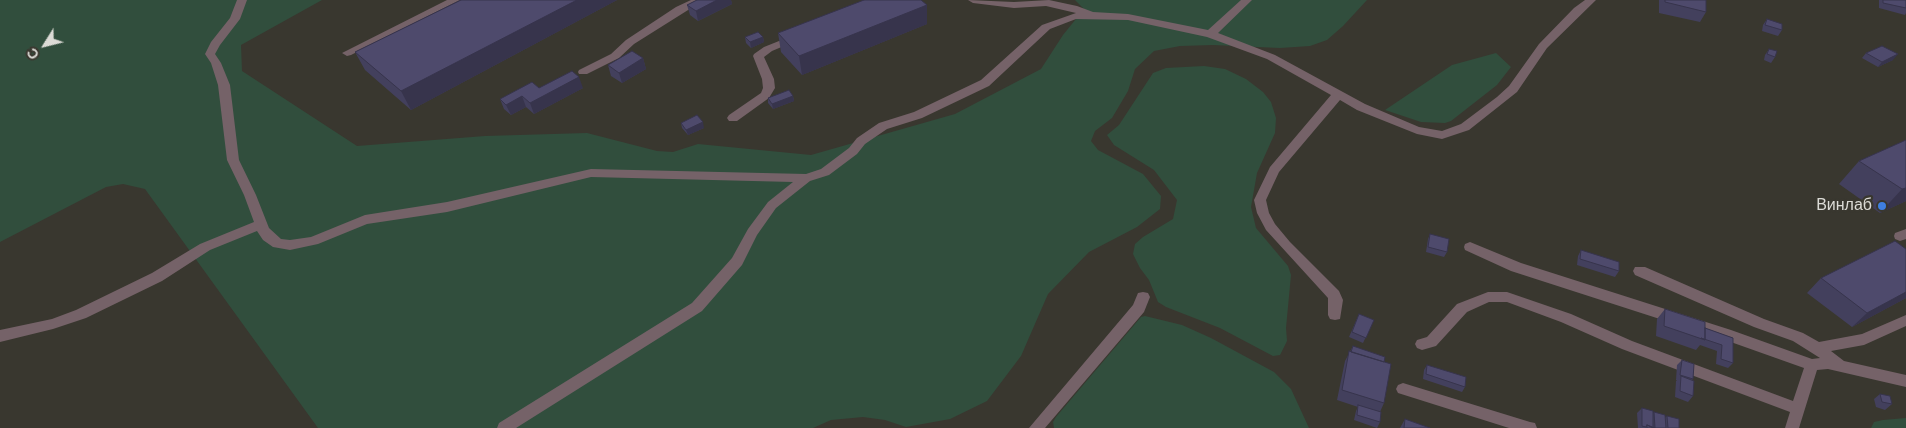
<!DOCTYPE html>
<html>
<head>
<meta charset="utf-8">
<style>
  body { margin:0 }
  #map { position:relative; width:1906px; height:428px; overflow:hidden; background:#39372f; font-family:Arial,sans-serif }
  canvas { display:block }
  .north { position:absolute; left:20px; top:20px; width:50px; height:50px; -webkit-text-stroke:4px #39372f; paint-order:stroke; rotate:234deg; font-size:14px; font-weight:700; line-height:20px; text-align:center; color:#dcdbd6 }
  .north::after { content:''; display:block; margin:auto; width:18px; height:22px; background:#dcdbd6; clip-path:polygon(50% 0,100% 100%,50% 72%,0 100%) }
</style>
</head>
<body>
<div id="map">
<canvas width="1906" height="428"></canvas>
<div class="north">С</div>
</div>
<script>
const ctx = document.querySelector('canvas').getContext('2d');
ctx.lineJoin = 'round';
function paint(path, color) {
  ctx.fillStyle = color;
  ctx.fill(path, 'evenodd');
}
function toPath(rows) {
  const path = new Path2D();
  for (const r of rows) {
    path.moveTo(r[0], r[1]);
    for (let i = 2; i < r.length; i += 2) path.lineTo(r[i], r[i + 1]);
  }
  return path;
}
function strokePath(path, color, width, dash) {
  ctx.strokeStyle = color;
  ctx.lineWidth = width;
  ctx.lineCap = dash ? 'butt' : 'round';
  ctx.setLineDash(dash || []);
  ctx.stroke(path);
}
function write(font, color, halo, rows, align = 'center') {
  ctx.font = font + ' Arial,sans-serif';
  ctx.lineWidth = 4.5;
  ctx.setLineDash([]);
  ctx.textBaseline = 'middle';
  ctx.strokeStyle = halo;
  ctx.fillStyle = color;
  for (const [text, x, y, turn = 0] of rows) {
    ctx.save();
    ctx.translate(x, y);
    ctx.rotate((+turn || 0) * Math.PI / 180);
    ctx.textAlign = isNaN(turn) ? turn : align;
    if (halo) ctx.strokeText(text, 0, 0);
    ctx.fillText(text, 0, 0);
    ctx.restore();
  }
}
paint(toPath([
  [0,0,322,0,241,45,242,71,357,146,485,136,587,133,657,151,673,152,698,144,811,155,955,114,1041,69,1063,35,1084,9,1075,0,1367,0,1343,26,1327,40,1310,46,1280,48,1213,45,1180,46,1154,51,1135,69,1128,91,1112,118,1095,131,1091,141,1098,150,1143,174,1161,196,1160,209,1137,227,1089,252,1048,294,1021,356,987,401,950,419,906,427,885,420,863,417,831,420,813,428,318,428,145,189,123,184,106,187,0,242],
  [1496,53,1511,67,1497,85,1451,121,1445,123,1421,122,1385,110,1452,65],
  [1204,66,1225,69,1246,79,1263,92,1271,102,1276,118,1275,133,1257,173,1251,207,1256,228,1288,266,1291,275,1286,328,1287,341,1280,355,1273,356,1220,328,1166,307,1158,302,1149,280,1140,268,1133,254,1135,244,1143,237,1173,219,1177,200,1154,170,1114,145,1107,135,1119,125,1153,73,1166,68],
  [1145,316,1182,325,1211,338,1274,372,1291,389,1309,428,1054,428,1053,422,1056,417,1141,317],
  [1906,418,1906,428,1871,428,1874,422,1883,420]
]), '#314e3d');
paint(toPath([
  [237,0,247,0,240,19,220,45,215,54,221,63,230,85,239,160,256,195,269,228,281,239,290,240,311,237,365,215,447,202,591,169,806,174,821,169,849,148,857,138,879,123,914,112,981,80,1042,25,1076,13,1046,6,1014,8,973,3,968,0,1014,2,1049,0,1077,6,1093,12,1128,14,1208,30,1241,0,1252,0,1218,33,1275,55,1365,104,1419,127,1442,131,1461,124,1497,97,1509,86,1539,44,1574,8,1585,0,1596,0,1547,48,1517,92,1469,130,1442,139,1417,134,1357,110,1340,100,1279,172,1266,200,1269,213,1275,224,1290,242,1339,291,1343,300,1340,319,1335,320,1330,319,1328,315,1328,298,1266,230,1257,213,1254,200,1270,167,1331,95,1267,59,1207,37,1128,20,1076,19,1050,29,989,86,922,118,887,129,865,144,857,154,829,175,810,181,776,208,757,235,742,265,702,311,516,428,497,428,499,423,692,303,732,258,748,229,768,202,793,182,591,177,447,212,367,224,318,244,290,250,273,247,263,240,257,231,210,250,162,281,86,318,53,329,0,342,0,330,52,319,76,310,152,273,200,244,254,222,244,195,227,160,218,85,211,63,205,54,211,42,230,18,237,0],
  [447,0,460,0,351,55,347,56,342,53,447,0],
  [691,0,704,0,634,44,619,58,587,74,579,74,578,72,579,70,611,54,626,40,676,7,691,0],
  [794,35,798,36,799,38,798,40,772,51,764,57,774,79,775,88,769,98,737,121,729,121,727,118,729,115,761,93,763,88,762,79,753,56,754,54,764,47,794,35],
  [1906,229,1906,239,1900,241,1895,239,1894,236,1895,233,1906,229],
  [1470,242,1521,263,1731,330,1812,359,1820,358,1793,341,1754,327,1635,275,1633,271,1635,267,1645,267,1764,319,1803,333,1819,342,1862,334,1906,315,1906,326,1864,345,1831,351,1844,361,1906,375,1906,387,1828,369,1817,370,1799,428,1785,428,1790,412,1622,349,1561,322,1507,302,1489,302,1467,312,1436,346,1422,350,1417,348,1415,344,1417,340,1427,337,1457,304,1488,292,1507,292,1571,314,1632,341,1793,401,1804,368,1728,341,1511,271,1465,250,1464,247,1465,244,1470,242],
  [1143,292,1148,293,1150,297,1144,312,1045,428,1029,428,1133,305,1138,293,1143,292],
  [1403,383,1530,422,1535,423,1537,428,1509,428,1398,393,1396,389,1398,385,1403,383]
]), '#756268');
paint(toPath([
  [461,0,617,0,411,110,365,70,355,52],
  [697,0,731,0,732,4,698,21,690,15,687,5],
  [1659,0,1665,0,1706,12,1700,22,1659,13],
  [1879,0,1906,0,1906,13,1905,15,1879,8],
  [927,5,927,24,802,75,781,52,778,33],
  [1767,19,1782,30,1778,36,1762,31,1763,25],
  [745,37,763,37,764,42,751,48,746,43],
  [1769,49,1775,57,1771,63,1764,60,1765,55],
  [1866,53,1893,60,1878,67,1862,58],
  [643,58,646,69,622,83,611,76,608,65],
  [539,88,583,88,534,114,526,107,511,115,504,109,500,99],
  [793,96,794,101,773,109,768,103,768,98],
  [681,123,704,128,688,135,682,128],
  [1906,140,1906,201,1880,213,1839,184,1859,161],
  [1430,234,1447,252,1444,257,1426,252,1428,239],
  [1581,250,1619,271,1615,277,1577,265,1578,256],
  [1821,278,1906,298,1852,327,1807,293],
  [1665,309,1705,328,1733,338,1733,363,1728,368,1716,364,1717,351,1700,345,1696,350,1656,336,1657,319],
  [1359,314,1374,320,1363,343,1349,337],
  [1353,346,1384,362,1384,403,1380,412,1380,422,1377,428,1354,420,1356,411,1358,407,1337,400,1345,361],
  [1682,360,1693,379,1692,380,1693,396,1688,402,1675,397,1676,381,1677,380,1676,380,1677,365],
  [1427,365,1465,387,1462,392,1423,379,1424,370],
  [1880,394,1892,404,1885,410,1876,407,1874,399],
  [1642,408,1653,413,1654,412,1665,418,1667,416,1679,428,1638,428,1637,413],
  [1405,419,1430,428,1400,428]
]), '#43405d');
paint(toPath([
  [577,0,617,0,411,110,401,91],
  [717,0,731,0,732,4,698,21,696,11],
  [927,5,927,24,802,75,799,56],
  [763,37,764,42,751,48,750,42],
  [1898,54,1893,60,1878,67,1882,62],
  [643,58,646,69,622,83,619,73],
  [579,77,583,88,534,114,530,103],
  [522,96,526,107,511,115,506,105],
  [793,96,794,101,773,109,772,104],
  [703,122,704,128,688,135,686,130],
  [1906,188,1906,201,1880,213,1902,189],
  [1906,292,1906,298,1852,327,1867,313]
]), '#37344c');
const building = toPath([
  [461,0,577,0,401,91,355,52,461,0],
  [697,0,717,0,696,11,687,5,697,0],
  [864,0,921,0,927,5,799,56,778,33,864,0],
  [1665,0,1706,0,1706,12,1665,2,1665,0],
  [1883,0,1906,0,1906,8,1883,3,1883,0],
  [1767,19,1782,24,1782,30,1765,25,1767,19],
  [758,32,763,37,750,42,745,37,758,32],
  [1882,46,1898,54,1882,62,1866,53,1882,46],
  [1769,49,1777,51,1775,57,1767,54,1769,49],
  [632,51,643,58,619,73,608,65,632,51],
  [572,71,579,77,530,103,522,96,506,105,500,99,532,82,539,88,572,71],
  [789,90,793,96,772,104,768,98,789,90],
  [697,115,703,122,686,130,681,123,697,115],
  [1906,140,1906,188,1902,189,1859,161,1906,140],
  [1430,234,1449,239,1447,252,1428,247,1430,234],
  [1895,241,1906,249,1906,292,1867,313,1821,278,1895,241],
  [1581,250,1619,262,1619,271,1580,259,1581,250],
  [1665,309,1705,322,1705,340,1664,326,1665,309],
  [1359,314,1374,320,1366,338,1352,332,1359,314],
  [1705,328,1733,338,1733,363,1721,359,1722,345,1701,338,1705,340,1705,328],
  [1353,346,1385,357,1384,362,1351,352,1353,346],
  [1349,351,1391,364,1384,403,1342,390,1349,351],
  [1682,360,1694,364,1693,379,1680,375,1682,360],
  [1427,365,1466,377,1465,387,1426,374,1427,365],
  [1681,376,1694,381,1693,396,1680,391,1681,376],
  [1880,394,1890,396,1892,404,1882,402,1880,394],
  [1358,405,1381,412,1380,422,1357,415,1358,405],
  [1642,408,1653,411,1653,428,1647,425,1646,427,1642,426,1642,408],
  [1654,412,1665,415,1666,428,1655,428,1654,412],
  [1667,416,1679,419,1679,428,1668,428,1667,416],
  [1405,419,1430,428,1404,428,1405,419],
  [1647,425,1655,428,1647,428,1647,425]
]);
paint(building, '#4e4a6c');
strokePath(building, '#37344c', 1);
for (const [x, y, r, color] of [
  [1882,206,5,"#3f7fe0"]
]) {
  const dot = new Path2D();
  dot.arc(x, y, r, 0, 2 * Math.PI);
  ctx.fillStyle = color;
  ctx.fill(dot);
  strokePath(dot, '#39372f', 2);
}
write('16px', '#dcdbd6', '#39372f', [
  ["Винлаб",1872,206]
], 'right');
</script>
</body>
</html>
